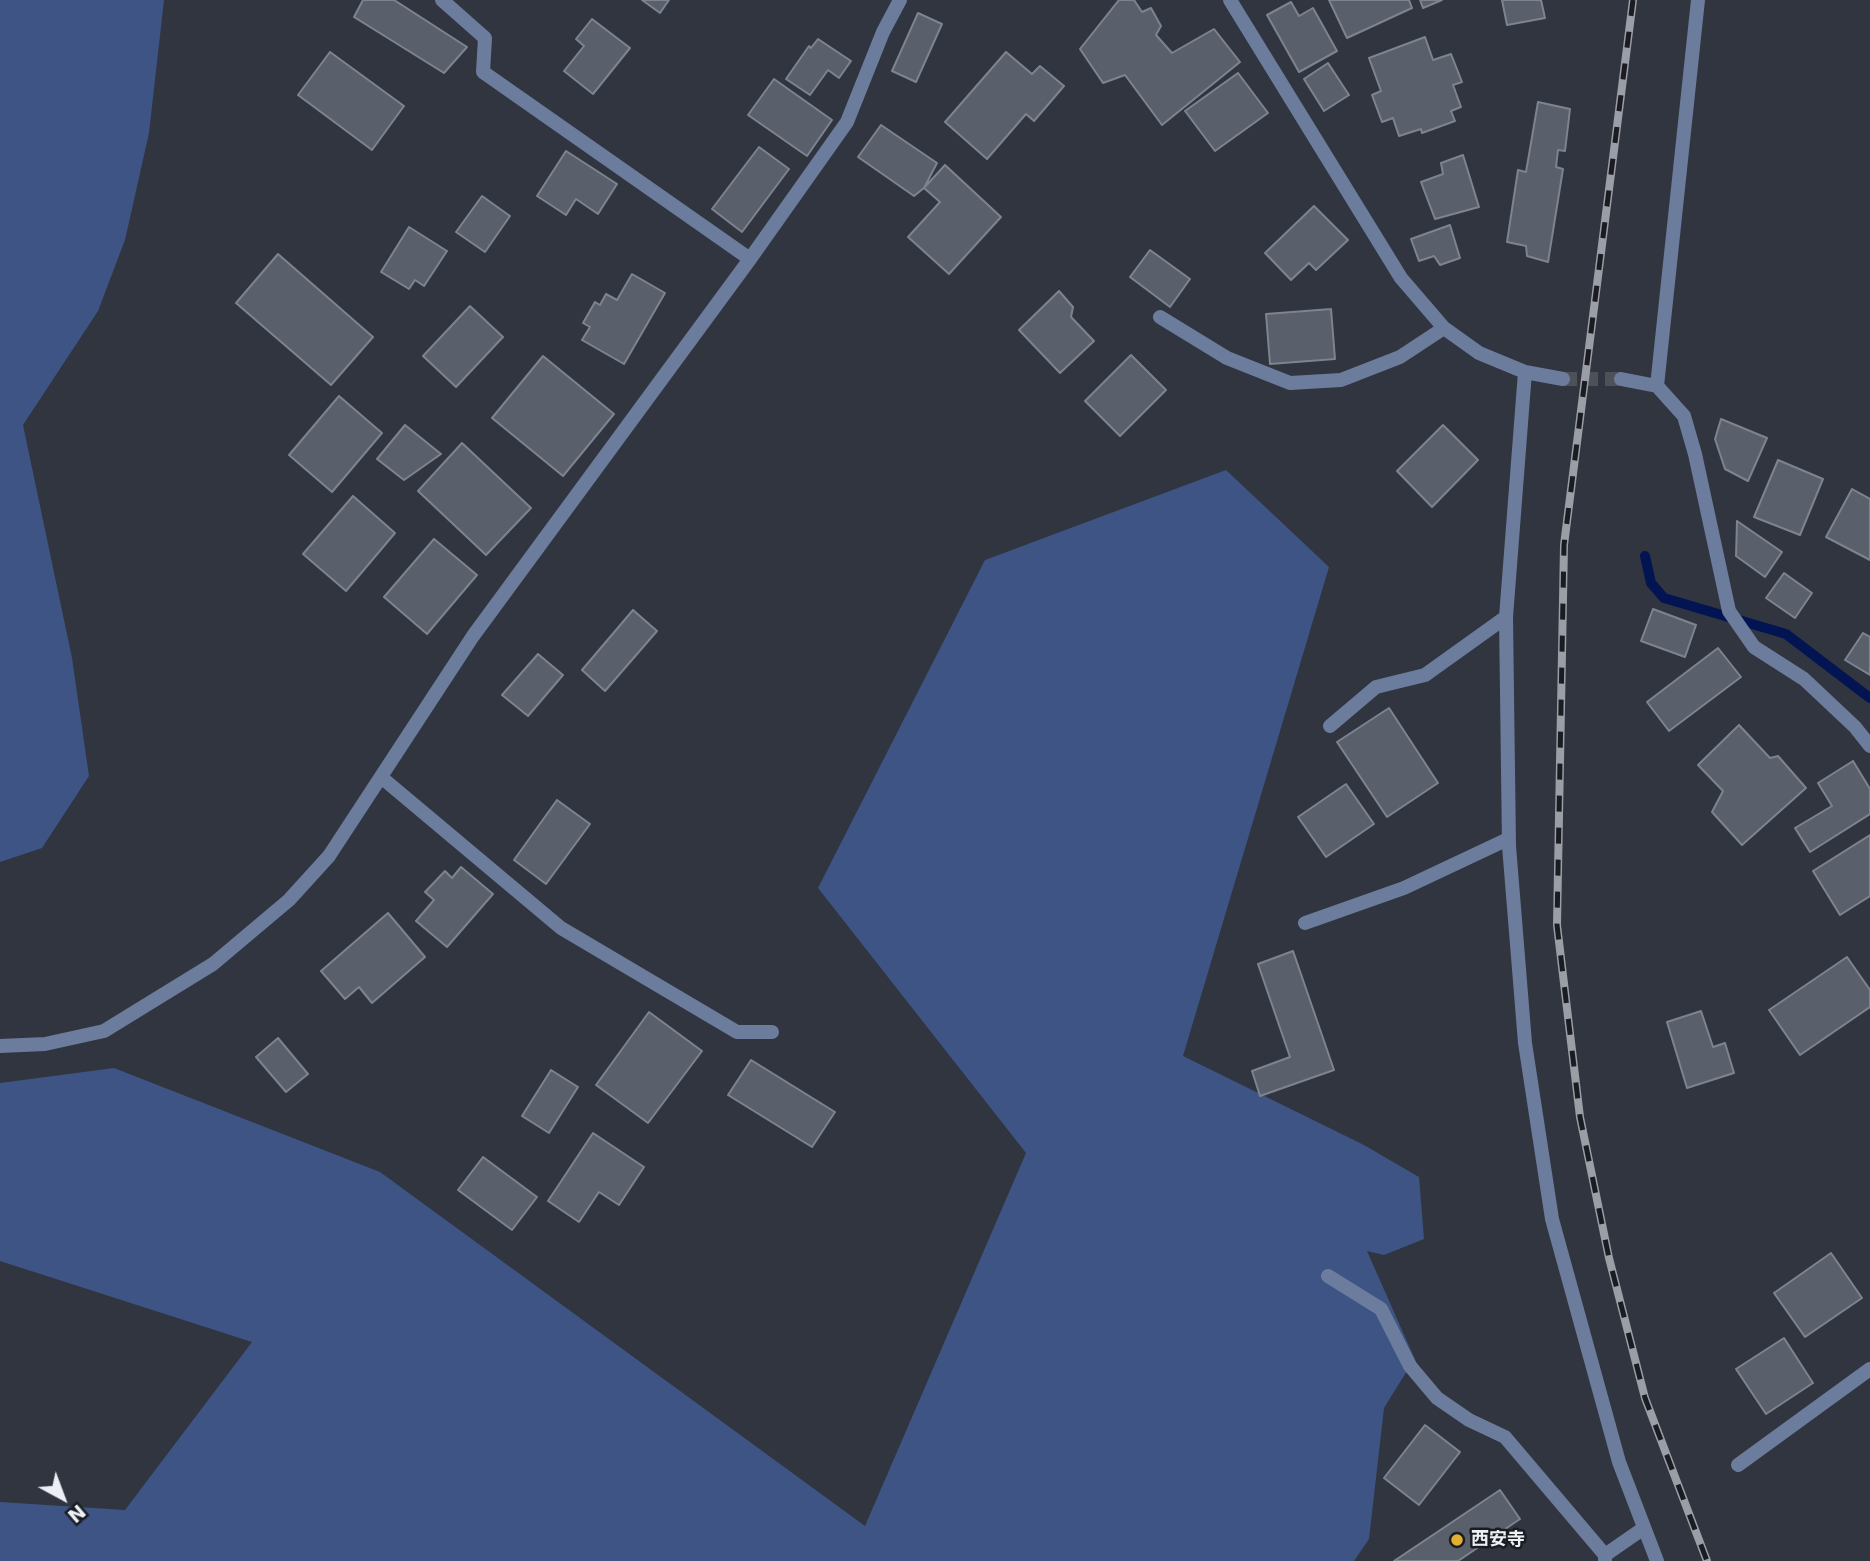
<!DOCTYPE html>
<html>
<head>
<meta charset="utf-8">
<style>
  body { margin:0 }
  #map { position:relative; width:1870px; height:1561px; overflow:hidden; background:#30353f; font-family:"DejaVu Sans",sans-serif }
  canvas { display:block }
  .north { position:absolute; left:28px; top:1463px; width:70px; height:70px; -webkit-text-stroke:5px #1a1c21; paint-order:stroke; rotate:139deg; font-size:19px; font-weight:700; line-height:28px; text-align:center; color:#eceff6 }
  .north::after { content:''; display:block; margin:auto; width:24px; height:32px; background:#eceff6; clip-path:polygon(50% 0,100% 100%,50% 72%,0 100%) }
</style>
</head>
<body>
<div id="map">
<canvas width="1870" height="1561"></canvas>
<div class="north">N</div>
</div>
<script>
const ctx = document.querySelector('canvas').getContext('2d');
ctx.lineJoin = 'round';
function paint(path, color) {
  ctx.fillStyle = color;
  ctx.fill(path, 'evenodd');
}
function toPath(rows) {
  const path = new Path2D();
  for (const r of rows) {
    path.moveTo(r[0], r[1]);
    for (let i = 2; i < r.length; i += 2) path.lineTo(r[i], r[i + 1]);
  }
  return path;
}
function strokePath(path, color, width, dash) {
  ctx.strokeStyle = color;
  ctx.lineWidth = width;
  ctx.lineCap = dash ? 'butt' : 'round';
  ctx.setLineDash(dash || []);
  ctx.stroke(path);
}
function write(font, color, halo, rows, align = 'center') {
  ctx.font = font + ' "DejaVu Sans","Noto Sans JP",sans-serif';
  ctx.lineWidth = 5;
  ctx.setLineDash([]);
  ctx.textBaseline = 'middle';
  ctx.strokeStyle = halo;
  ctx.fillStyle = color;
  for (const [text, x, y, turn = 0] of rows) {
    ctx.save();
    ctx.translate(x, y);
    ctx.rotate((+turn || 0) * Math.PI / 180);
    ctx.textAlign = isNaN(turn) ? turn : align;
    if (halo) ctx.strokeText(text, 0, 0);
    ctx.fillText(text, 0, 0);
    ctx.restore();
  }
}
paint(toPath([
  [0,0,164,0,149,133,125,240,98,311,23,425,72,658,89,776,42,848,0,862],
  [1226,470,1329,567,1183,1056,1364,1145,1419,1177,1424,1239,1384,1255,1367,1251,1417,1364,1410,1366,1384,1408,1369,1539,1354,1561,0,1561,0,1502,125,1510,252,1342,0,1261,0,1083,114,1068,380,1172,865,1526,1026,1153,818,888,985,560]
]), '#3e5485');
strokePath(toPath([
  [1645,556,1651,583,1664,598,1786,634,1870,698]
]), '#031453', 10);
const building = toPath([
  [363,0,394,0,467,47,444,73,354,17,363,0],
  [642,0,669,0,660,13,642,0],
  [1119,0,1134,0,1142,12,1151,8,1161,26,1156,35,1172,53,1214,29,1240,62,1162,125,1125,75,1103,83,1080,49,1119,0],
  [1329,0,1409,0,1412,8,1347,38,1329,0],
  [1420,0,1442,0,1423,8,1420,0],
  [1502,0,1541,0,1545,18,1507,25,1502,0],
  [1291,2,1299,16,1313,8,1337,51,1299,72,1267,15,1291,2],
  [918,13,942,24,916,82,892,71,918,13],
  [592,19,630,48,593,94,564,71,584,46,576,39,592,19],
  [1425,37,1433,60,1451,54,1462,82,1453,85,1461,107,1451,111,1455,121,1422,133,1421,129,1399,136,1393,118,1382,122,1372,95,1381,91,1369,58,1425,37],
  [818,39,851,61,839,78,828,70,810,95,786,79,809,46,811,48,818,39],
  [330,52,404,106,372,150,298,95,330,52],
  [1006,52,1032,74,1040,66,1064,86,1034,121,1026,114,987,159,945,122,1006,52],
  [1328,63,1349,95,1324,111,1304,79,1328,63],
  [1238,73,1268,113,1215,151,1185,111,1238,73],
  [774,79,832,120,807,156,748,115,774,79],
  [1538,102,1570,109,1565,151,1558,150,1556,167,1563,169,1548,262,1527,256,1526,246,1507,242,1518,170,1526,172,1538,102],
  [881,125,937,163,924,188,914,196,858,157,881,125],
  [759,147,789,169,742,232,712,209,759,147],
  [566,151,617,184,598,214,576,199,566,215,537,196,566,151],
  [1463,155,1479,207,1435,219,1421,182,1443,174,1441,163,1463,155],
  [945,165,1001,217,949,274,908,237,940,202,924,188,945,165],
  [482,196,510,216,485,252,456,232,482,196],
  [1314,206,1348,240,1316,270,1309,263,1291,280,1265,253,1314,206],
  [1450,225,1460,258,1440,265,1434,256,1419,261,1411,239,1450,225],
  [409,227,447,251,424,286,415,280,409,289,381,272,409,227],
  [1150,250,1190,279,1170,307,1130,277,1150,250],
  [278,254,373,337,331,385,236,303,278,254],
  [632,274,665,293,624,364,582,340,590,327,583,323,595,302,600,305,606,294,617,300,632,274],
  [1059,291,1073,307,1071,317,1094,341,1060,373,1019,330,1059,291],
  [470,306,503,337,456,387,423,356,470,306],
  [1331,309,1335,359,1270,364,1266,314,1331,309],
  [1131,355,1166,390,1120,436,1085,401,1131,355],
  [543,356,614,414,563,476,492,418,543,356],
  [339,396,382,433,332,492,289,455,339,396],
  [1721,419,1767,438,1748,481,1725,469,1715,439,1721,419],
  [405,425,441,454,404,480,377,459,405,425],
  [1443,425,1478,460,1432,507,1397,471,1443,425],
  [462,443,531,508,486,555,418,491,462,443],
  [1778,460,1823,479,1800,535,1754,517,1778,460],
  [1852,489,1870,499,1870,560,1826,537,1852,489],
  [353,496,395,533,346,591,303,554,353,496],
  [1737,521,1782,552,1765,577,1736,556,1737,521],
  [434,539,477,575,427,634,384,597,434,539],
  [1784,573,1812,593,1795,618,1766,598,1784,573],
  [1653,609,1696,625,1685,657,1641,641,1653,609],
  [633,610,657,631,605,691,582,670,633,610],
  [1863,633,1870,637,1870,675,1845,660,1863,633],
  [1718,648,1741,677,1669,731,1647,702,1718,648],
  [538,654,563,675,528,716,502,695,538,654],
  [1389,708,1438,783,1387,817,1337,742,1389,708],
  [1739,725,1770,758,1778,756,1806,788,1742,845,1712,812,1723,791,1698,765,1739,725],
  [1853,761,1870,789,1870,814,1810,852,1795,828,1832,806,1818,783,1853,761],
  [1346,784,1374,824,1326,857,1298,817,1346,784],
  [557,800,590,824,546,884,514,860,557,800],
  [1870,835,1870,896,1840,915,1813,871,1870,835],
  [461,867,493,894,447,947,416,921,434,900,425,892,445,871,452,878,461,867],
  [388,913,425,957,372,1003,359,987,345,999,321,971,388,913],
  [1293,951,1334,1070,1260,1096,1252,1071,1290,1057,1258,964,1293,951],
  [1847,957,1870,990,1870,1007,1800,1055,1769,1010,1847,957],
  [1701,1011,1713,1047,1725,1043,1734,1073,1687,1088,1667,1022,1701,1011],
  [649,1012,702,1051,648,1123,596,1085,649,1012],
  [278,1038,308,1074,286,1092,256,1057,278,1038],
  [751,1060,835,1112,812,1147,728,1095,751,1060],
  [551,1070,578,1087,549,1133,522,1116,551,1070],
  [593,1133,644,1167,619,1205,599,1192,579,1222,548,1201,593,1133],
  [483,1157,537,1197,512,1230,458,1190,483,1157],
  [1831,1253,1862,1298,1805,1337,1774,1293,1831,1253],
  [1784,1338,1813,1383,1766,1414,1736,1369,1784,1338],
  [1425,1425,1460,1452,1419,1505,1384,1478,1425,1425],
  [1500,1490,1520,1519,1458,1561,1394,1561,1500,1490]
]);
paint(building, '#5a606b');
strokePath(building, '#7d838f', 2);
strokePath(toPath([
  [1563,379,1621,379]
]), '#4c515a', 14, [14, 7]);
strokePath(toPath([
  [1328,1276,1381,1309,1410,1366,1437,1398,1469,1420,1505,1437,1605,1555],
  [1738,1465,1870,1369],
  [1605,1561,1605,1555,1644,1528]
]), '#6c7c9c', 14);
strokePath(toPath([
  [442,0,485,38,483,72,750,259],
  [1230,0,1401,278,1444,328,1479,353,1525,372,1563,379],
  [1160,317,1227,358,1290,383,1341,380,1400,357,1444,328],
  [1525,372,1506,617,1509,846,1525,1043,1552,1219,1619,1462,1657,1561],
  [1621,379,1657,386,1684,416,1695,454,1729,611,1754,647,1804,679,1855,727,1870,746],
  [1657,386,1698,0],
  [1330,726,1376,687,1425,675,1506,617],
  [381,777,561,928,737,1032,772,1032],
  [1305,923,1404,888,1508,839],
  [0,1046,45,1044,104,1031,213,964,289,900,329,856,473,636,750,259,847,122,883,32,900,0]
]), '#6c7c9c', 14);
const rail = toPath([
  [1633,0,1564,545,1557,925,1580,1117,1609,1258,1645,1398,1707,1561]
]);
strokePath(rail, '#9a9ea6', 8);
strokePath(rail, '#1a1c21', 5, [16]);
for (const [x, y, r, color] of [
  [1457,1540,7,"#e2af34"]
]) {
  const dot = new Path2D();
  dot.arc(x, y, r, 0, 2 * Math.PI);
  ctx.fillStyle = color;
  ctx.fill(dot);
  strokePath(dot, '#1a1c21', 2.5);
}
write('bold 18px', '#eceff6', '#1a1c21', [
  ["西安寺",1471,1540]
], 'left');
</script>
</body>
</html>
